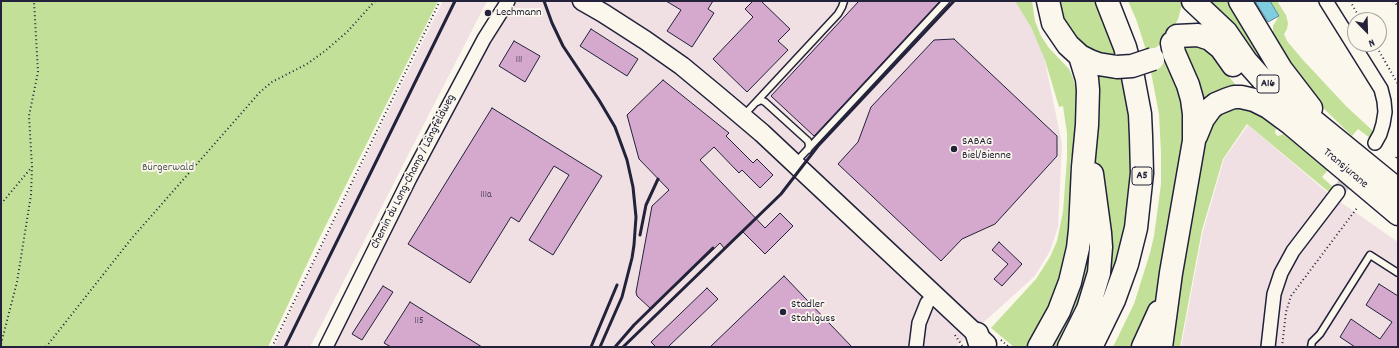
<!DOCTYPE html>
<html>
<head>
<meta charset="utf-8">
<style>
  body { margin:0 }
  #map { position:relative; width:1399px; height:348px; overflow:hidden; background:#fbf7ec; font-family:Dekko,sans-serif }
  canvas { display:block }
  .frame { position:absolute; inset:0; border:2px solid #22223b; pointer-events:none }
  .north { position:absolute; left:1347px; top:12px; width:40px; height:40px; box-sizing:border-box; background:#fbf7ec; border:1px solid #a4a2a5; border-radius:50%; rotate:157deg; font-size:11px; font-weight:700; line-height:16px; text-align:center; color:#22223b }
  .north::after { content:''; display:block; margin:auto; width:14px; height:18px; background:#22223b; clip-path:polygon(50% 0,100% 100%,50% 72%,0 100%) }
</style>
</head>
<body>
<div id="map">
<canvas width="1399" height="348"></canvas>
<div class="frame"></div>
<div class="north">N</div>
</div>
<script>
const ctx = document.querySelector('canvas').getContext('2d');
ctx.lineJoin = 'round';
function paint(path, color) {
  ctx.fillStyle = color;
  ctx.fill(path, 'evenodd');
}
function toPath(rows) {
  const path = new Path2D();
  for (const r of rows) {
    path.moveTo(r[0], r[1]);
    for (let i = 2; i < r.length; i += 2) path.lineTo(r[i], r[i + 1]);
  }
  return path;
}
function strokePath(path, color, width, dash) {
  ctx.strokeStyle = color;
  ctx.lineWidth = width;
  ctx.lineCap = dash ? 'butt' : 'round';
  ctx.setLineDash(dash || []);
  ctx.stroke(path);
}
function write(font, color, halo, rows, align = 'center') {
  ctx.font = font + ' Dekko,sans-serif';
  ctx.lineWidth = 3.5;
  ctx.setLineDash([]);
  ctx.textBaseline = 'middle';
  ctx.strokeStyle = halo;
  ctx.fillStyle = color;
  for (const [text, x, y, turn = 0] of rows) {
    ctx.save();
    ctx.translate(x, y);
    ctx.rotate((+turn || 0) * Math.PI / 180);
    ctx.textAlign = isNaN(turn) ? turn : align;
    if (halo) ctx.strokeText(text, 0, 0);
    ctx.fillText(text, 0, 0);
    ctx.restore();
  }
}
paint(toPath([
  [443,1,487,1,310,347,274,347,317,256],
  [508,1,1017,1,1025,12,1044,57,1062,144,1058,227,1050,251,1035,276,956,347,326,347],
  [1248,125,1329,194,1398,242,1398,347,1181,347,1203,231,1224,159]
]), '#f0e0e3');
paint(toPath([
  [1,1,438,1,317,243,268,347,1,347],
  [1015,1,1032,1,1035,21,1041,36,1049,48,1069,69,1073,78,1078,96,1078,156,1071,156,1070,171,1077,171,1065,277,1031,347,1028,345,1026,347,1014,347,991,328,1036,279,1050,257,1057,241,1063,212,1067,158,1067,133,1063,106,1059,107,1045,60,1031,27],
  [1055,1,1097,1,1120,60,1105,58,1072,39],
  [1128,1,1183,1,1178,19,1170,34,1161,44,1147,53,1136,19],
  [1204,1,1235,1,1286,89],
  [1270,1,1277,1,1286,15,1288,23,1287,29,1284,34,1287,41,1303,60,1346,106,1373,131,1370,138,1358,129,1352,136,1316,101,1273,41,1273,26,1279,16],
  [1197,46,1209,51,1238,88,1206,108,1183,47],
  [1169,59,1189,105,1160,291,1138,347,1113,347,1134,304,1150,253,1154,236,1161,184,1161,153,1159,114,1151,72,1152,69],
  [1100,75,1122,76,1126,83,1134,151,1128,222,1108,292,1085,327,1097,184,1095,160,1098,77],
  [1240,106,1259,114,1276,128,1275,133,1278,136,1284,134,1328,170,1322,177,1334,188,1330,193,1247,124,1223,159,1202,230,1180,347,1169,347,1207,134,1217,115],
  [1092,234,1087,288,1059,347,1047,347]
]), '#c3e098');
const water = toPath([
  [1255,1,1270,1,1279,16,1268,22,1255,1]
]);
paint(water, '#80cde0');
strokePath(water, '#5a899e', 1);
const building = toPath([
  [666,1,713,1,708,9,714,13,692,47,667,31,681,10,666,1],
  [753,1,761,1,790,29,778,41,788,50,747,92,713,59,753,17,745,9,753,1],
  [859,1,940,1,814,136,771,96,859,1],
  [591,29,638,59,627,76,580,46,591,29],
  [954,39,1057,136,1057,156,995,224,962,239,941,261,838,164,858,142,871,107,934,40,954,39],
  [514,41,540,56,525,82,499,66,514,41],
  [663,80,729,133,726,136,753,163,757,159,773,175,760,188,742,170,739,173,714,147,700,160,765,228,780,213,793,226,765,254,742,231,724,248,720,243,651,309,637,296,636,292,652,206,669,190,639,159,627,115,663,80],
  [492,108,602,176,553,255,529,240,569,175,554,166,519,222,511,217,470,283,408,244,492,108],
  [999,242,1022,264,1002,286,994,279,1008,264,992,250,999,242],
  [784,276,852,347,710,347,784,276],
  [1379,284,1398,296,1398,347,1355,347,1340,337,1351,319,1380,339,1392,322,1366,305,1379,284],
  [383,286,393,292,362,340,352,334,383,286],
  [707,288,718,299,668,347,656,347,651,342,707,288],
  [410,302,482,347,391,347,384,343,410,302]
]);
paint(building, '#d5a9ce');
strokePath(building, '#22223b', 1);
strokePath(toPath([
  [1338,192,1375,143]
]), '#d0ccc9', 13, [13, 6]);
const lane = toPath([
  [757,102,761,100,765,102,808,141,809,145,808,150],
  [744,115,838,14,842,7,844,1],
  [795,163,946,1],
  [1311,347,1312,342,1320,334,1370,255,1398,273]
]);
const street = toPath([
  [1326,1,1381,89,1384,101,1385,112,1383,124,1380,134,1375,143],
  [326,347,410,178,484,39,508,1],
  [916,347,919,323,927,303,934,296],
  [1268,347,1274,294,1281,273,1293,251,1338,192]
]);
const secondary = toPath([
  [582,1,603,13,645,40,682,66,717,95,762,133,987,344]
]);
const highway = toPath([
  [1048,1,1053,23,1068,45,1080,56,1090,61,1098,64,1117,67],
  [1193,1,1226,32,1246,61,1262,79,1398,190],
  [1240,1,1281,69,1311,108],
  [1177,36,1198,35,1210,39,1221,48,1233,65],
  [1196,136,1203,119,1211,108,1216,104,1228,99,1234,97,1241,97,1254,100,1268,107,1291,124,1398,214],
  [977,334,981,347],
  [1039,347,1059,311,1070,282,1078,248,1080,230,1083,167,1087,125,1088,90,1087,79,1080,56],
  [1069,347,1088,309,1099,273,1101,247,1100,233,1092,174],
  [1091,347,1114,300,1127,264,1136,228,1142,173,1141,136,1140,114,1133,77,1125,47,1107,1],
  [1143,347,1159,312],
  [1161,347,1171,273,1194,141,1194,114,1192,99,1188,85,1174,53,1172,43]
]);
strokePath(lane, '#22223b', 9);
strokePath(street, '#22223b', 16);
strokePath(secondary, '#22223b', 21);
strokePath(highway, '#22223b', 25);
strokePath(toPath([
  [1350,1,1361,20],
  [1393,1,1398,6],
  [1375,44,1398,84],
  [1396,158,1398,155],
  [1,204,31,168],
  [955,335,963,347],
  [1001,340,1009,347],
  [1,344,17,282,31,195,32,167,29,116,38,72,34,1],
  [46,347,132,238,260,92,272,82,307,64,325,51,347,32,375,1],
  [272,347,440,1],
  [1282,347,1286,312,1291,296,1357,208]
]), '#22223b', 2, [1, 3]);
strokePath(lane, '#fbf7ec', 6);
strokePath(street, '#fbf7ec', 13);
strokePath(secondary, '#fbf7ec', 18);
strokePath(highway, '#fbf7ec', 22);
strokePath(toPath([
  [544,1,552,23,563,46,599,100,615,127,627,160,633,187,636,217,634,245,632,258,622,297,600,347],
  [640,235,646,205,658,179],
  [285,347,455,1],
  [591,347,617,285],
  [615,347,634,325,713,248],
  [623,347,781,194,818,146,954,1]
]), '#22223b', 3);
const highwayBridge = toPath([
  [1117,67,1132,66,1153,59]
]);
strokePath(highwayBridge, '#22223b', 25, []);
strokePath(highwayBridge, '#fbf7ec', 22);
for (const [x, y, r, color] of [
  [488,13,4,"#22223b"],
  [954,149,4,"#22223b"],
  [783,312,4,"#22223b"]
]) {
  const dot = new Path2D();
  dot.arc(x, y, r, 0, 2 * Math.PI);
  ctx.fillStyle = color;
  ctx.fill(dot);
  strokePath(dot, '#fbf7ec', 1.5);
}
write('10px', '#4f4460', null, [
  ["111",519,61],
  ["111a",486,196],
  ["115",419,322]
]);
for (const [x, y, w] of [
  [1268,84,22],
  [1142,176,20]
]) {
  const box = new Path2D();
  box.roundRect(x - w / 2, y - 9, w, 18, 3);
  ctx.fillStyle = '#fbf7ec';
  ctx.fill(box);
  strokePath(box, '#22223b', 1);
}
write('bold 11px', '#22223b', null, [
  ["A16",1268,84],
  ["A5",1142,176]
]);
write('12px', '#22223b', '#fbf7ec', [
  ["Lechmann",496,13],
  ["SABAG",962,142],
  ["Biel/Bienne",962,156],
  ["Stadler",791,305],
  ["Stahlguss",791,319]
], 'left');
write('12px', '#525b57', '#fbf7ec', [
  ["Bürgerwald",168,168]
]);
write('12px', '#22223b', '#fbf7ec', [
  ["Transjurane",1345,169,40],
  ["Chemin du Long-Champ / Längfeldweg",414,172,-63]
]);
</script>
</body>
</html>
